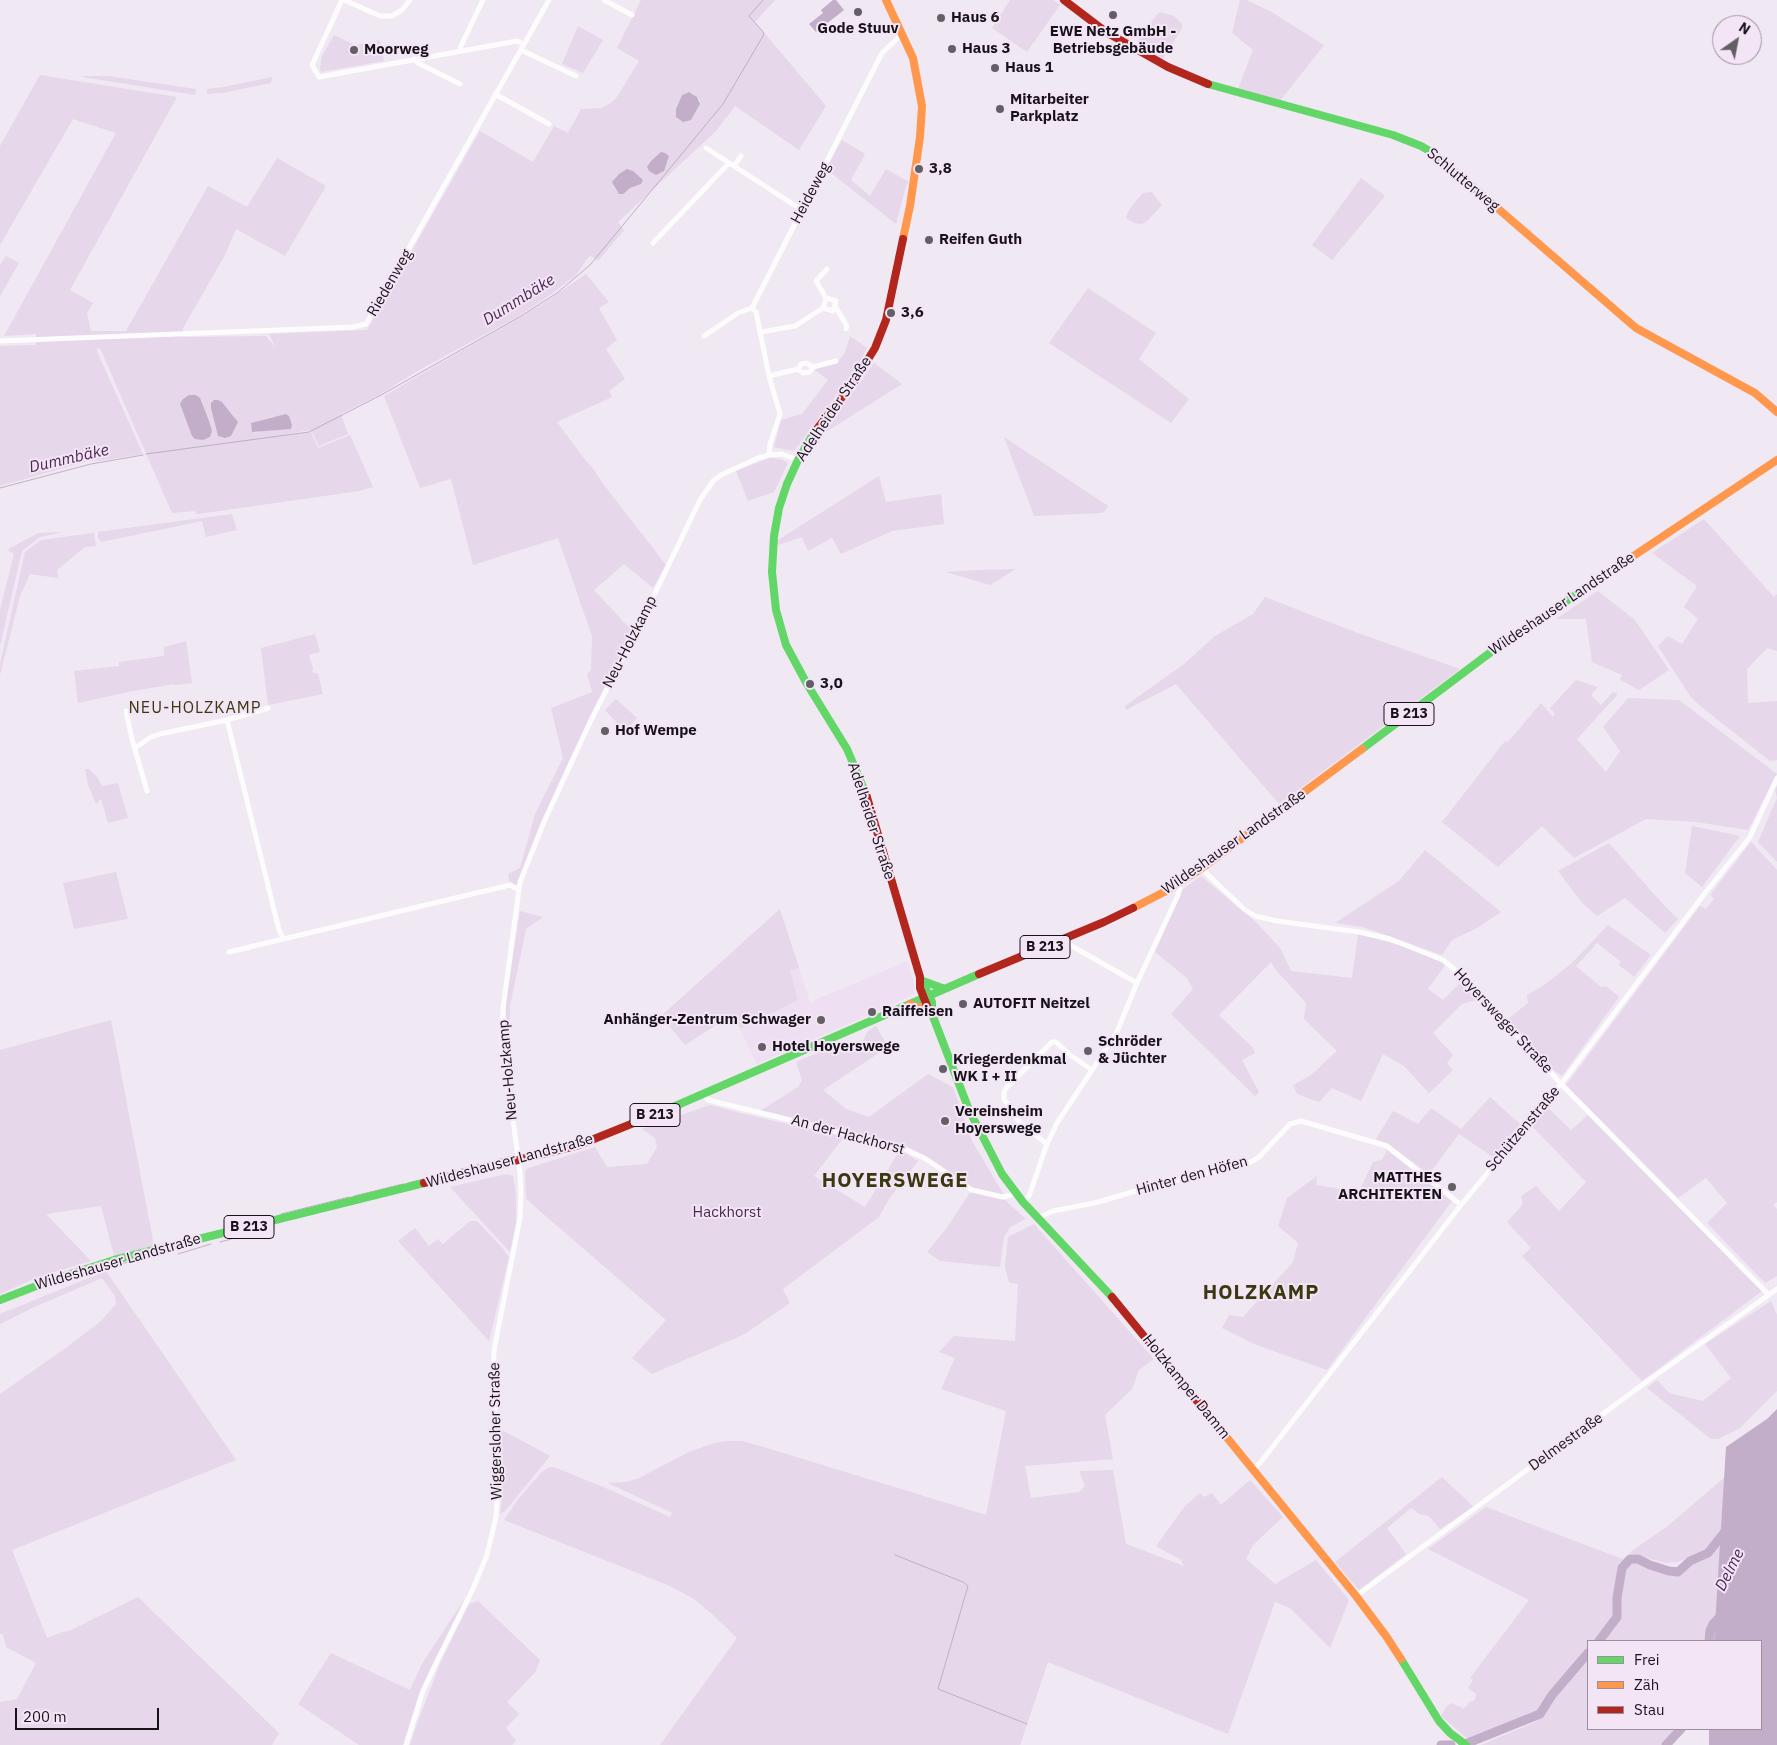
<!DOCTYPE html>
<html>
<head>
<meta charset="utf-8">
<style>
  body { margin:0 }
  #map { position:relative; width:1777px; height:1745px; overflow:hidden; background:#f0e8f2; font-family:"IBM Plex Sans",sans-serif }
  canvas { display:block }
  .legend { position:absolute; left:1587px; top:1640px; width:175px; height:90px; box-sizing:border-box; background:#f3e4f6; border:1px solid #9b909e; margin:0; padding:6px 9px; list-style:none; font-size:15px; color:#181319 }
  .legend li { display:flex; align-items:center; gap:10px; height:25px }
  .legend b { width:25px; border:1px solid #9b909e }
  .north { position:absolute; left:1712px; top:15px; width:50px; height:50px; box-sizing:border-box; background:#f3e4f6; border:1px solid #9b909e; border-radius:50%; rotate:33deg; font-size:14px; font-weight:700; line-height:20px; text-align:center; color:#181319 }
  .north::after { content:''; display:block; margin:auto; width:18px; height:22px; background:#645e65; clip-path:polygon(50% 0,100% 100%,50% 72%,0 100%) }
  .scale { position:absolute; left:15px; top:1708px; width:144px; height:22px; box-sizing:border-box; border:2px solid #181319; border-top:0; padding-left:6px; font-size:15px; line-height:18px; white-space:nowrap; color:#181319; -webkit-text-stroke:4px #f3e4f6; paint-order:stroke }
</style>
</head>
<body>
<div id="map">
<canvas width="1777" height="1745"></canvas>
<ul class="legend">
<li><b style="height:6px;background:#63d668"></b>Frei</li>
<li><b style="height:6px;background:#ff974d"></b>Zäh</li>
<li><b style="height:6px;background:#b3261e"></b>Stau</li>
</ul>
<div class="north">N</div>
<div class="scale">200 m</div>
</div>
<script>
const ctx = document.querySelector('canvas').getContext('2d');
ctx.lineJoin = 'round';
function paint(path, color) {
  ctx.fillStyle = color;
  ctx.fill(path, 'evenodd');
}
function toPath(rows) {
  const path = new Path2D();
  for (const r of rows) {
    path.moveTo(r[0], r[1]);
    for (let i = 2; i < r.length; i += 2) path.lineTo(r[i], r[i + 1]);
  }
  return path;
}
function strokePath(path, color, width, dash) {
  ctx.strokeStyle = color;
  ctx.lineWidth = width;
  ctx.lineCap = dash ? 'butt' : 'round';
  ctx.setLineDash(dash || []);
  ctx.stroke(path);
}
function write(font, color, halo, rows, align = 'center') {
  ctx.font = font + ' "IBM Plex Sans",sans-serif';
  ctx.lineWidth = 4;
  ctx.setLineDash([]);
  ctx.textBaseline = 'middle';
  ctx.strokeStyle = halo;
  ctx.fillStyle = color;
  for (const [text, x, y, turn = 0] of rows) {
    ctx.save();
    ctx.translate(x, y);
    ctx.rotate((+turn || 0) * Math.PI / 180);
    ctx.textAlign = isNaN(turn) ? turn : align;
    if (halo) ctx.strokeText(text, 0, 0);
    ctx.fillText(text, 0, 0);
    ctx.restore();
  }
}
paint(toPath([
  [908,961,914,985,914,994,887,1007,757,1064,740,1029,798,1000,790,969,799,968,810,1002]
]), '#eee0f2');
paint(toPath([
  [641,0,775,0,755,22,826,106,799,150,735,106,716,131,618,222,624,230,598,261,590,255,576,275,550,295,517,317,419,370,377,396,330,419,341,414,348,434,319,446,311,430,276,436,311,432,318,448,350,435,373,487,359,491,198,514,194,511,172,513,100,348,96,349,143,454,99,461,89,461,0,486,0,346,36,345,36,334,4,336,116,133,73,119,0,245,0,146,40,75,177,97,70,290,93,303,87,313,91,331,126,331,208,186,247,207,277,158,326,186,285,256,236,229,225,255,183,328,183,337,266,336,276,348,269,334,367,330,480,131,533,162,554,126,568,133,581,109,602,108,612,102,617,97,639,61,617,48],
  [689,92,692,93,700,100,698,108,691,120,676,109,682,95],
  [222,402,234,416,218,436,215,424],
  [180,404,209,421,195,439,192,436],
  [272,417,291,429,263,430,255,433,252,423],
  [1010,0,1053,0,1060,5,1027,52,992,28],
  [1240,0,1246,0,1270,11,1324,45,1280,101,1238,89,1253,50,1232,33],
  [1160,12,1174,16,1182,24,1182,28,1162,61,1135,46,1157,14],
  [578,26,603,40,583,73,562,64],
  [334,35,355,45,380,40,384,61,321,72,320,68,322,56],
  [83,76,108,76,196,89,195,95,83,77],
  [272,77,271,83,222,93,207,94,207,89,224,87],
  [842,140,865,154,851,180,870,196,886,169,909,182,906,186,896,224,826,169],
  [1361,178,1385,196,1332,260,1312,245],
  [1152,192,1162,205,1148,220,1142,224,1134,223,1126,218,1129,210,1143,193],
  [6,256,19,263,0,296,0,265],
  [586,274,609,302,599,308,617,340,606,349,625,379,609,391,612,397,557,422,586,461,592,467,604,485,666,565,653,588,624,564,594,590,633,632,570,759,542,820,518,885,510,883,508,874,520,868,535,814,563,758,551,708,592,692,587,674,591,670,592,636,558,538,473,565,451,479,420,488,384,396,542,304],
  [1088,288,1156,333,1139,359,1189,399,1171,423,1049,343],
  [850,336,867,348,852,375,794,451,774,447,781,420,802,414,828,380,815,370,817,368,836,363,845,353],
  [874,363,902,384,818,437,857,387],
  [1004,437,1108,506,1105,511,1102,513,1034,516],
  [770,458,781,459,788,463,774,492,748,501,736,471],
  [879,476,886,502,941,494,944,524,892,531,841,554,832,538,808,551,802,537,775,546,775,542],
  [232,514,237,530,206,537,202,521,101,542,98,538,98,532],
  [1704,519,1774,597,1777,594,1777,651,1767,648,1747,669,1748,703,1777,701,1777,760,1770,761,1699,705,1690,696,1658,646,1668,636,1682,644,1698,619,1684,607,1697,586,1652,553],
  [63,532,40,537,22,551,0,646,0,610,14,554,7,550,38,533],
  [94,533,96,546,85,547,57,570,58,578,30,574,20,596,0,675,0,664,25,552,41,540],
  [1016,569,990,585,946,572,977,570],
  [1598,591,1635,620,1669,670,1639,690,1620,680,1622,675,1592,662,1586,619,1556,619],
  [1265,597,1355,632,1460,669,1279,804,1176,684,1126,710,1125,706,1184,664,1215,636,1253,614],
  [315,634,320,652,309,655,313,669,312,672,318,674,323,694,268,705,261,648],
  [186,641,192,683,175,685,174,684,128,692,78,703,74,671,119,666,119,662,164,656,164,647],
  [1576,680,1598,687,1591,695,1601,705,1613,692,1618,694,1577,739,1606,772,1620,751,1603,727,1628,698,1679,700,1777,774,1748,830,1696,822,1646,819,1574,858,1542,826,1498,867,1442,822,1505,741,1508,742,1541,703,1553,717,1555,714,1550,708],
  [616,699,637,718,625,731,605,710],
  [85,769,89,769,98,778,102,786,118,783,128,818,108,823,101,799,96,804,88,785],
  [1777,786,1777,862,1758,842,1777,798,1775,790],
  [1692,826,1740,836,1702,887,1685,873],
  [1751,842,1777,870,1777,1202,1773,1205,1777,1209,1777,1276,1765,1283,1707,1223,1727,1203,1706,1178,1678,1198,1566,1085,1700,906,1706,909,1714,899,1710,895],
  [1609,843,1661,902,1678,919,1665,933,1625,898,1597,916,1582,903,1558,871],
  [1425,850,1501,912,1477,928,1452,940,1442,955,1363,927,1335,923,1399,881],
  [116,872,128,919,74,929,63,883],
  [1201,876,1256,922,1280,948,1291,971,1352,978,1358,934,1418,950,1446,964,1428,989,1443,1000,1463,980,1480,999,1462,1004,1433,1033,1453,1055,1447,1063,1453,1070,1429,1093,1404,1066,1383,1054,1361,1101,1332,1088,1319,1102,1297,1094,1293,1085,1311,1075,1337,1051,1304,1019,1306,1003,1275,969,1271,962,1219,1015,1253,1048,1255,1053,1242,1060,1259,1092,1255,1096,1171,1014,1193,989,1187,978,1155,952,1183,889],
  [780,909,799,968,790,970,798,1000,740,1029,733,1014,685,1045,661,1016],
  [520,911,543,917,526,929,510,1006,510,1054,507,1054,506,1002],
  [1608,925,1651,955,1634,977,1619,965,1621,962,1597,943,1576,966,1601,987,1606,986,1619,997,1562,1076,1552,1069,1508,1019,1528,1003,1527,995,1543,986,1572,963],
  [111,1020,154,1246,114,1256,101,1206,46,1214,91,1261,38,1277,0,1294,0,1050],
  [876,1026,888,1047,823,1090,846,1109,869,1117,928,1074,953,1087,972,1141,1004,1195,973,1188,925,1157,901,1145,760,1111,798,1087,802,1080,796,1062,829,1048,834,1054,863,1041,867,1032],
  [1490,1097,1520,1124,1493,1157,1459,1134,1429,1174,1388,1144,1376,1139,1393,1111,1418,1124,1431,1108,1461,1129],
  [710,1105,744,1114,844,1137,814,1176,865,1207,900,1150,918,1161,889,1199,879,1217,783,1289,790,1303,743,1335,652,1374,632,1358,666,1320,526,1199,525,1171,529,1168,595,1147,607,1167,647,1164,657,1147,655,1138,642,1129],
  [1547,1107,1571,1130,1588,1115,1762,1291,1642,1381,1522,1256,1531,1248,1507,1222,1523,1204,1521,1196,1536,1186,1559,1211,1586,1182,1531,1125],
  [1387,1150,1452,1201,1327,1370,1254,1344,1222,1328,1229,1315,1243,1317,1293,1262,1298,1243,1278,1226,1287,1198,1317,1176,1316,1185,1359,1192,1373,1162,1382,1160],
  [506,1174,513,1176,516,1195,516,1223,510,1252,450,1187],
  [972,1192,1005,1200,1026,1219,1010,1227,1004,1237,1000,1267,940,1261,927,1252,946,1229,969,1194],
  [470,1221,477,1221,504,1250,509,1257,489,1341,398,1241,415,1228,429,1246,438,1239,443,1244],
  [1034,1224,1154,1359,1139,1370,1132,1389,1105,1415,1113,1459,1025,1466,1031,1498,1079,1492,1085,1486,1079,1471,1113,1470,1126,1544,1184,1566,1181,1560,1156,1546,1185,1506,1200,1493,1204,1497,1212,1493,1221,1505,1250,1480,1283,1517,1253,1545,1246,1559,1275,1584,1316,1560,1349,1600,1330,1648,1290,1608,1275,1602,1228,1734,1048,1662,1020,1745,660,1745,737,1638,713,1615,694,1599,670,1586,504,1520,519,1498,543,1471,550,1467,556,1468,601,1486,670,1517,672,1513,608,1483,626,1482,639,1478,689,1452,715,1443,727,1441,742,1441,757,1445,986,1515,1006,1411,941,1389,955,1358,939,1352,954,1336,1015,1341,1018,1284,1009,1283,1005,1267,1008,1237],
  [106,1271,236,1460,12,1550,47,1638,62,1632,69,1631,138,1597,279,1733,272,1745,0,1745,0,1702,17,1699,36,1663,6,1647,3,1634,0,1634,0,1394,67,1347,100,1322,116,1304,115,1296,102,1278,32,1308,0,1324,0,1314],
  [1771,1301,1777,1315,1777,1391,1739,1429,1718,1439,1711,1439,1647,1388,1657,1380,1669,1393,1703,1401,1731,1378,1705,1344],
  [500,1429,550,1456,505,1511,500,1514,502,1498],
  [1741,1463,1753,1497,1705,1550,1678,1562,1666,1563,1629,1553,1669,1525],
  [1442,1477,1474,1507,1440,1529,1429,1516,1419,1514,1411,1508,1387,1528,1406,1554,1359,1590,1335,1562],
  [1486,1507,1625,1560,1620,1569,1615,1600,1616,1614,1594,1641,1588,1641,1588,1648,1548,1698,1532,1717,1470,1741,1441,1716,1447,1706,1451,1703,1464,1709,1469,1702,1475,1700,1476,1694,1468,1688,1473,1680,1470,1678,1529,1600,1428,1549],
  [1721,1539,1724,1611,1709,1626,1707,1641,1602,1641,1619,1618,1619,1588,1622,1569,1629,1561,1638,1560,1650,1567,1669,1573,1679,1573,1691,1562,1700,1560,1710,1554],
  [464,1600,420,1691,403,1745,359,1745,298,1704,331,1653,410,1690,423,1662],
  [478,1601,540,1660,536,1671,507,1702,519,1714,506,1728,516,1741,512,1745,410,1745,417,1724,440,1664,469,1604],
  [1588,1656,1588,1729,1678,1729,1663,1745,1481,1745,1535,1722,1545,1711,1554,1696]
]), '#e6d7ea');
paint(toPath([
  [833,0,836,0,844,10,816,32,809,24,823,13,821,10],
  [689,92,697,97,700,104,691,120,683,122,676,117,676,109,682,95],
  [661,152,665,153,669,156,664,171,656,175,649,171,647,167,651,161],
  [627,169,633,171,643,180,641,184,630,188,623,194,619,194,612,182,619,174],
  [189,395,196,395,200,398,209,421,212,431,210,437,203,440,195,439,192,436,180,404,182,400],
  [214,400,218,400,222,402,238,422,231,436,225,438,218,436,211,408,211,403],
  [286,414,289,416,292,425,291,429,252,432,251,423],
  [1777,1409,1777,1745,1709,1745,1709,1729,1761,1729,1761,1641,1714,1641,1726,1447,1767,1419]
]), '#c2aec8');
strokePath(toPath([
  [146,454,309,432,381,395,521,316,557,293,590,265,723,104,763,36,764,33,749,16,763,0],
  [0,488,91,464,143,455],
  [439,1175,512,1156],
  [408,1183,435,1176],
  [354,1196,403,1184],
  [281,1214,349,1197],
  [251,1222,273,1216],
  [220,1242,247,1235],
  [178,1254,211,1244],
  [102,1269,154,1255],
  [895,1555,963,1582,968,1586,938,1689,1027,1724]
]), '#c2aec8', 1);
strokePath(toPath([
  [1599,1641,1617,1617,1617,1598,1622,1568,1630,1559,1638,1559,1650,1565,1669,1571,1678,1572,1690,1561,1708,1553,1727,1529],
  [1709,1641,1710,1631,1713,1624,1723,1614],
  [1441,1745,1451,1745],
  [1463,1745,1540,1714,1552,1695,1588,1653],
  [1666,1745,1681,1729]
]), '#c2aec8', 9);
strokePath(toPath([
  [342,0,312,65,319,77,517,41,524,44],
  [344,0,380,16,392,16,402,10,410,0],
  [604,0,632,15],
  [521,50,576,76],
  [461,51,460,48,483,0],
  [414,59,418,63,460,84],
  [495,94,549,124],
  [706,148,802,210],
  [734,166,741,156],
  [653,243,729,163],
  [826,298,816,281,827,269],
  [835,306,847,326,846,329],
  [752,308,756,312,769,376,780,414,770,444,769,455],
  [761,332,795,326,823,308,826,298,836,301,833,311,823,308],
  [704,336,738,313,752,308,882,53,902,34],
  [0,341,353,327,366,324,549,0],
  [798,369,803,373,810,372,813,367,836,361],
  [769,376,798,369,801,364,806,363,813,367],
  [126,711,132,739,147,791],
  [227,720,279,930,283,938],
  [135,748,151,737,160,734,227,720,268,708],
  [1202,868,1207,874,1244,909,1255,916,1277,921,1359,932,1390,939,1443,960,1467,980,1561,1084,1769,1295],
  [1066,938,1070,945,1137,983],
  [229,952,510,885,519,890],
  [703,1093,708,1100,712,1101,901,1147,926,1159,972,1190,1003,1197,1016,1194],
  [1047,1144,1020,1123,1004,1099,1004,1092,1006,1088,1052,1042,1056,1042,1070,1055,1092,1070],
  [1023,1202,1029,1196,1047,1144,1057,1123,1116,1034,1137,983,1178,895,1180,887,1178,883],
  [1038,1218,1053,1211,1095,1203,1146,1188,1251,1162,1259,1157,1290,1124,1301,1121,1387,1146,1461,1205],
  [1253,1469,1260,1463,1461,1205,1561,1084,1705,893,1750,837,1777,778],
  [1356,1596,1642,1385,1777,1289],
  [406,1745,423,1691,437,1661,472,1591,487,1555,496,1517,499,1471,493,1387,494,1350,520,1218,521,1194,520,1172,502,1039,503,1008,520,882,544,822,591,720,643,618,700,500,713,481,721,475,758,458,769,455,782,454,798,460]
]), '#fdfcfd', 5);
strokePath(toPath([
  [1208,84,1393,135,1421,146,1433,153,1495,206],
  [813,434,798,460,787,484,779,508,774,536,772,572,776,610,786,645,807,684,847,749,866,794],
  [1362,749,1495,649,1620,565],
  [922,981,932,1002,932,1014,969,1110,1002,1174,1023,1202,1112,1297],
  [923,981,945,989],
  [666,1110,979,974],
  [0,1300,49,1281,114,1260,424,1183],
  [1401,1659,1439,1721,1450,1733,1466,1745]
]), '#63d668', 8);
strokePath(toPath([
  [886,0,913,58,922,106,920,137,910,206,903,239],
  [1495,206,1636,328,1755,393,1777,412],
  [1620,565,1777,460],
  [1133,908,1164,892,1202,868,1362,749],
  [910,1004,929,1011],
  [1215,1423,1356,1596,1386,1636,1401,1659]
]), '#ff974d', 8);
strokePath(toPath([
  [1064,0,1106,32,1168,67,1208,84],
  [813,434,854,382,875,348,886,320,903,239],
  [866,794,920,977,920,988,929,1011,932,1014],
  [979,974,1104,922,1133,908],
  [424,1183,579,1145,666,1110],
  [1112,1297,1215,1423]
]), '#b3261e', 8);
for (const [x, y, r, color] of [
  [858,12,5,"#645e65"],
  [1113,15,5,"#645e65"],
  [941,18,5,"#645e65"],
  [952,49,5,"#645e65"],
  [354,50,5,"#645e65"],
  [995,68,5,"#645e65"],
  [1000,109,5,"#645e65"],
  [919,169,5,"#645e65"],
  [929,240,5,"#645e65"],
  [891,313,5,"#645e65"],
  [810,684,5,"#645e65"],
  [605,731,5,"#645e65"],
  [963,1004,5,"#645e65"],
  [872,1012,5,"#645e65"],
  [821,1020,5,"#645e65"],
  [762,1047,5,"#645e65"],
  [1088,1051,5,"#645e65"],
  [943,1069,5,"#645e65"],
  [945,1121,5,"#645e65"],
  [1452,1187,5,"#645e65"]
]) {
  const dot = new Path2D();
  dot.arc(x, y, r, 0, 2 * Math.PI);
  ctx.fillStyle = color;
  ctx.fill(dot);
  strokePath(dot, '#f3e4f6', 2);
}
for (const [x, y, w] of [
  [1409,714,50],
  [1045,947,50],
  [655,1115,50],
  [249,1227,50]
]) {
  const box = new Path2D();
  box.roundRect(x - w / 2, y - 11.5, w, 23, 4);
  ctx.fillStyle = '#f3e4f6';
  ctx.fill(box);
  strokePath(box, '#181319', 1);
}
write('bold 14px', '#181319', null, [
  ["B 213",1409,714],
  ["B 213",1045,947],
  ["B 213",655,1115],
  ["B 213",249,1227]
]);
write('bold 15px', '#181319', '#f3e4f6', [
  ["Haus 6",951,18],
  ["Gode Stuuv",858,29,"center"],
  ["EWE Netz GmbH -",1113,32,"center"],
  ["Betriebsgebäude",1113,49,"center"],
  ["Haus 3",962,49],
  ["Moorweg",364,50],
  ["Haus 1",1005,68],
  ["Mitarbeiter",1010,100],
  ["Parkplatz",1010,117],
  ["3,8",929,169],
  ["Reifen Guth",939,240],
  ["3,6",901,313],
  ["3,0",820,684],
  ["Hof Wempe",615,731],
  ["AUTOFIT Neitzel",973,1004],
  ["Raiffeisen",882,1012],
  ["Anhänger-Zentrum Schwager",811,1020,"right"],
  ["Schröder",1098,1042],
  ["& Jüchter",1098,1059],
  ["Hotel Hoyerswege",772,1047],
  ["Kriegerdenkmal",953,1060],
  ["WK I + II",953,1077],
  ["Vereinsheim",955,1112],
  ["Hoyerswege",955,1129],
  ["MATTHES",1442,1178,"right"],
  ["ARCHITEKTEN",1442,1195,"right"]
], 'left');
write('15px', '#181319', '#f3e4f6', [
  ["Schlutterweg",1463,180,40],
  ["Heideweg",811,193,-62],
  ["Riedenweg",390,283,-60],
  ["Adelheider Straße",834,409,-56],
  ["Wildeshauser Landstraße",1562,604,-34],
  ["Neu-Holzkamp",630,642,-63],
  ["Adelheider Straße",871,821,72],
  ["Wildeshauser Landstraße",1234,842,-35],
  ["Hoyersweger Straße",1503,1021,47],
  ["Neu-Holzkamp",508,1070,-95],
  ["Schützenstraße",1523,1129,-50],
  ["An der Hackhorst",848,1135,15],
  ["Wildeshauser Landstraße",510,1161,-15],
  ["Hinter den Höfen",1192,1176,-15],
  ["Wildeshauser Landstraße",118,1262,-16],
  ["Holzkamper Damm",1186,1387,51],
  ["Wiggersloher Straße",496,1431,-91],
  ["Delmestraße",1566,1442,-36]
]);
write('15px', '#4c2855', '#f3e4f6', [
  ["Hackhorst",727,1213]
]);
write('italic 16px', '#4c2955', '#f3e4f6', [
  ["Dummbäke",519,300,-32],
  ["Dummbäke",69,459,-13],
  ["Delme",1730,1570,-63]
]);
ctx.letterSpacing = '1px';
write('16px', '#39390f', '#f3e4f6', [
  ["NEU-HOLZKAMP",195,708]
]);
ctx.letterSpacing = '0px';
ctx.letterSpacing = '1px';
write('bold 20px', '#39390f', '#f3e4f6', [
  ["HOYERSWEGE",895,1181],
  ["HOLZKAMP",1261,1293]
]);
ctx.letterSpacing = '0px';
</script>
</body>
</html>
